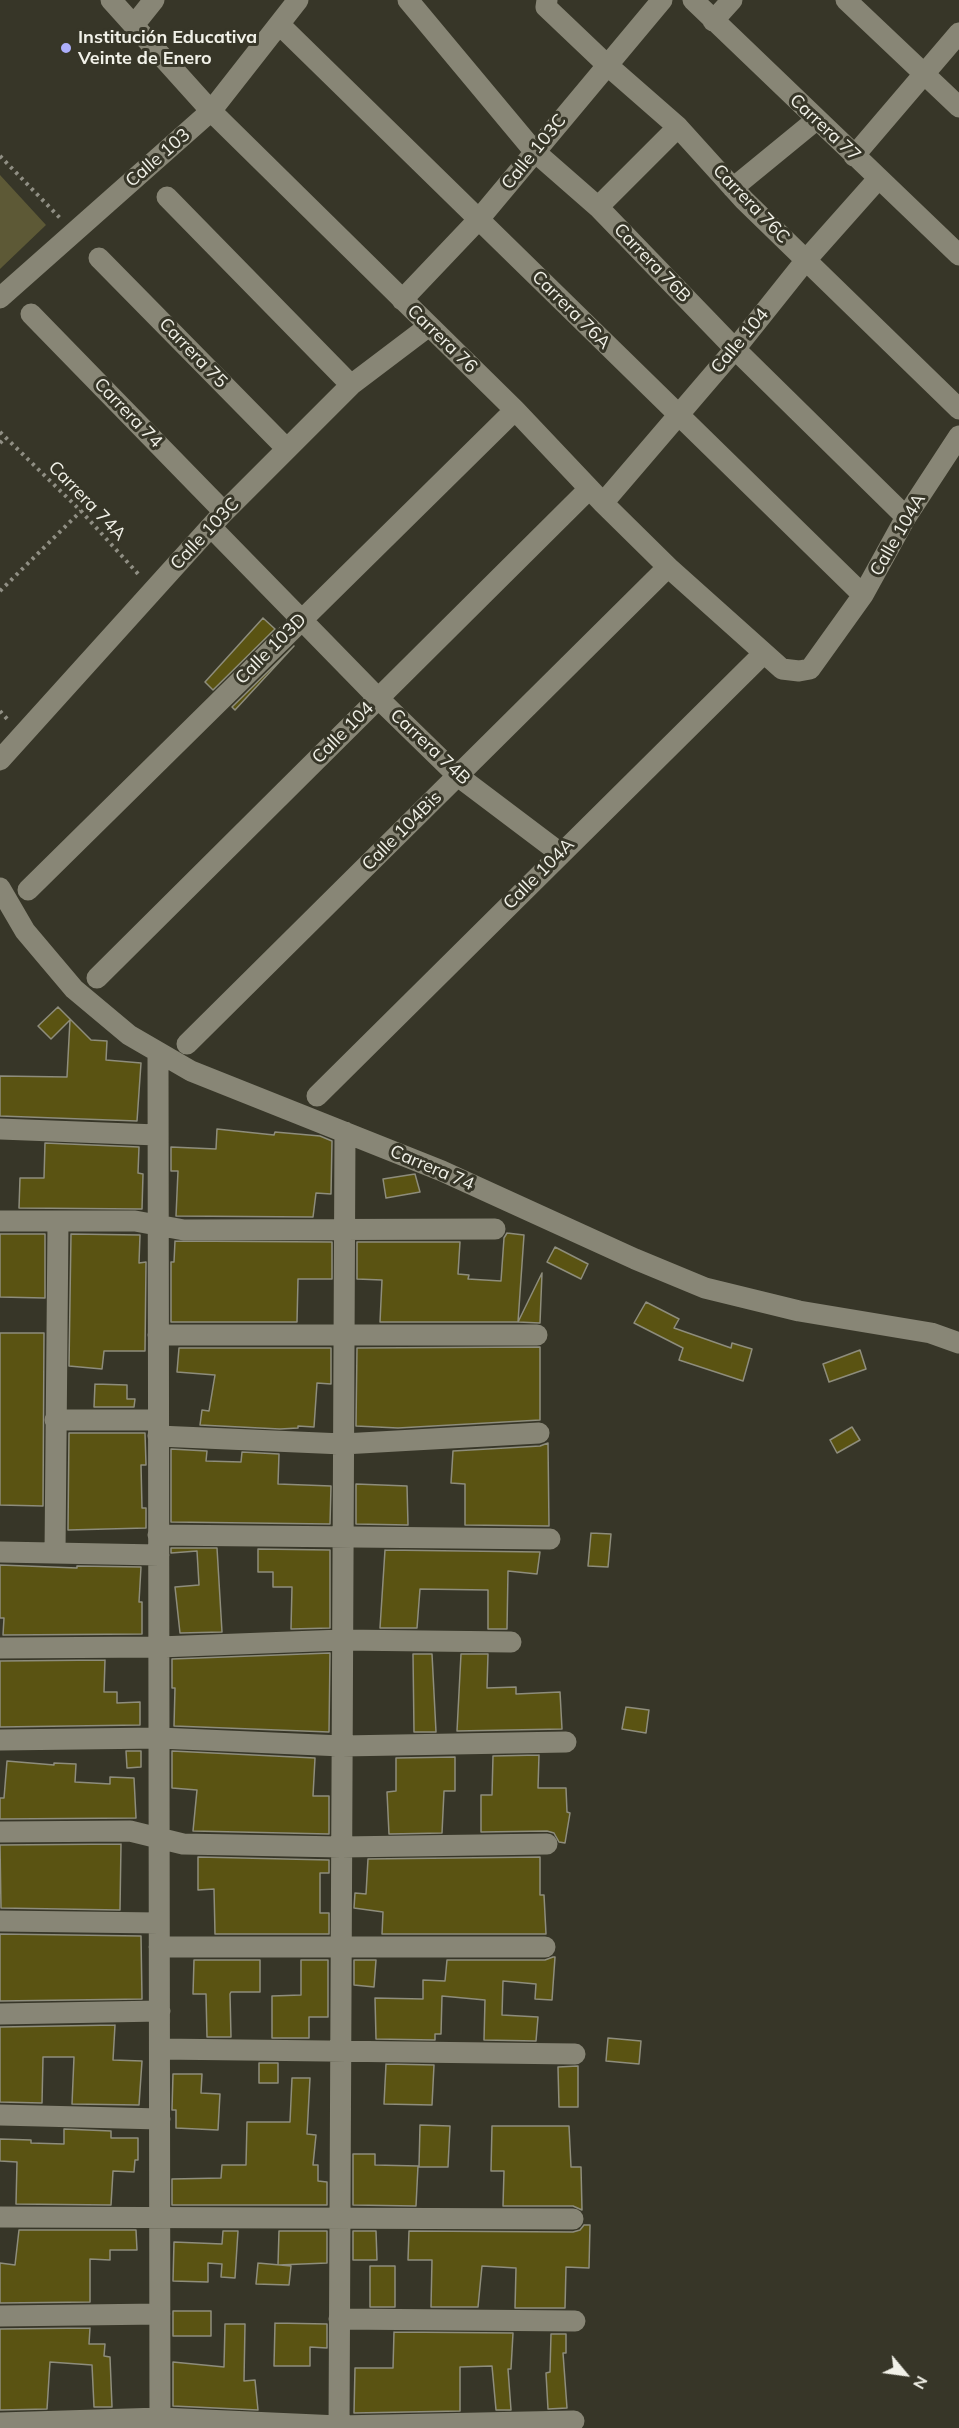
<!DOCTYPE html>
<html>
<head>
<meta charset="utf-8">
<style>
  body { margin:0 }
  #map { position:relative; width:959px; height:2428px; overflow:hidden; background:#373628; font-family:Mulish,sans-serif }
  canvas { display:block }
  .north { position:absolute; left:875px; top:2344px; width:60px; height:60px; -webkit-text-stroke:4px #373628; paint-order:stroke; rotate:119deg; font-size:16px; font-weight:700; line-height:24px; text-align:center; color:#f1f1e8 }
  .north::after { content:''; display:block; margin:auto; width:21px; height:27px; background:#f1f1e8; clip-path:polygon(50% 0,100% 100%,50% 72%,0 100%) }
</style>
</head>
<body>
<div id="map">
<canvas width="959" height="2428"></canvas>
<div class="north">N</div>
</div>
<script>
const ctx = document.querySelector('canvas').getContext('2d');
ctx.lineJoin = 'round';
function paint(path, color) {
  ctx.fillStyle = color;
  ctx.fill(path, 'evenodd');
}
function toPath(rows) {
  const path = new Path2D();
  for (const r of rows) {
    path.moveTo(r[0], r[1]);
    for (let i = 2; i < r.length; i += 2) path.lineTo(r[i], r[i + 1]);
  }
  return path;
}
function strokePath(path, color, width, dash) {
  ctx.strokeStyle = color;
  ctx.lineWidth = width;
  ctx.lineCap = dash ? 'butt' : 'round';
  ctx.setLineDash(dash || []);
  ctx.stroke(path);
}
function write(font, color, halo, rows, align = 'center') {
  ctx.font = font + ' Mulish,sans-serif';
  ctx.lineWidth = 6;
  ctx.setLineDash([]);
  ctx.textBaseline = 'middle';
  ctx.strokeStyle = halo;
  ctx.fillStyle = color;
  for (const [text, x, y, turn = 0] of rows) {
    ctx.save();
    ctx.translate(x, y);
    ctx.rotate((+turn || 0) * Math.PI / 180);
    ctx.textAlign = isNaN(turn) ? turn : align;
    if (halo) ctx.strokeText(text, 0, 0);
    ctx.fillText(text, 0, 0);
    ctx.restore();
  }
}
paint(toPath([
  [0,175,46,225,0,269]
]), '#5d5936');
const building = toPath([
  [263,618,275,629,213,690,205,682,263,618],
  [294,646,235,710,232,707,294,646],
  [58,1007,91,1040,107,1041,106,1060,141,1063,137,1121,0,1116,0,1076,67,1077,70,1020,51,1039,38,1026,58,1007],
  [217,1129,274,1135,275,1132,320,1136,332,1141,331,1194,316,1193,313,1217,176,1216,178,1171,171,1171,171,1147,216,1149,217,1129],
  [45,1143,139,1147,138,1173,143,1174,142,1209,19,1208,20,1178,44,1178,45,1143],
  [415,1174,420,1192,386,1198,383,1179,415,1174],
  [507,1233,524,1235,518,1322,380,1322,382,1280,357,1279,357,1242,460,1242,458,1274,469,1275,468,1279,501,1281,504,1238,507,1233],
  [0,1234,45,1234,45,1298,0,1297,0,1234],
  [71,1234,140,1235,139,1263,146,1262,145,1351,104,1351,102,1369,69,1366,71,1234],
  [175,1241,332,1242,332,1279,298,1279,297,1322,171,1322,171,1262,174,1262,175,1241],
  [555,1247,588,1264,581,1279,547,1262,555,1247],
  [542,1273,540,1323,518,1322,542,1273],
  [646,1302,679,1319,674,1328,731,1348,732,1343,752,1349,743,1381,679,1360,683,1348,634,1323,646,1302],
  [0,1333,44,1333,43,1506,0,1505,0,1333],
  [540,1347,540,1420,398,1428,356,1426,357,1348,540,1347],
  [179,1348,331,1348,331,1384,317,1383,314,1427,298,1426,298,1428,280,1429,200,1425,202,1410,209,1411,215,1375,177,1372,179,1348],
  [860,1350,866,1369,829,1382,823,1364,860,1350],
  [95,1384,127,1385,127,1399,135,1399,134,1407,94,1407,95,1384],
  [852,1427,860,1440,837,1453,830,1440,852,1427],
  [69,1433,145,1433,146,1465,141,1465,142,1508,146,1508,146,1528,68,1530,69,1433],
  [548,1443,549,1526,465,1525,465,1484,451,1483,453,1451,540,1446,548,1443],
  [171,1449,207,1451,206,1461,241,1462,242,1452,279,1454,278,1484,331,1486,330,1524,171,1522,171,1449],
  [356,1484,407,1486,408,1525,356,1524,356,1484],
  [591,1533,611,1534,608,1567,588,1566,591,1533],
  [171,1548,217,1548,222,1632,180,1633,175,1587,199,1585,197,1551,171,1553,171,1548],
  [258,1549,330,1550,330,1628,291,1629,292,1587,273,1587,273,1572,258,1572,258,1549],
  [385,1550,540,1552,537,1574,508,1571,507,1629,488,1629,488,1590,420,1589,417,1628,380,1628,385,1550],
  [0,1565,77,1568,77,1566,141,1567,139,1602,142,1602,142,1634,3,1635,4,1618,0,1618,0,1565],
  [330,1653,329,1732,174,1726,175,1688,172,1688,172,1659,330,1653],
  [413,1654,432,1654,436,1732,414,1732,413,1654],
  [461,1654,488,1654,487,1688,516,1687,516,1694,560,1692,562,1729,457,1731,461,1654],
  [105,1660,104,1692,117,1692,117,1703,140,1702,140,1725,0,1727,0,1661,105,1660],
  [626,1707,649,1710,646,1733,622,1729,626,1707],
  [126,1751,141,1751,141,1767,127,1768,126,1751],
  [172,1751,315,1758,313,1796,329,1796,329,1834,193,1831,197,1790,172,1788,172,1751],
  [539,1755,538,1788,566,1788,567,1812,570,1813,565,1843,559,1842,554,1833,547,1831,481,1832,481,1795,492,1795,493,1756,539,1755],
  [455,1757,455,1791,444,1791,442,1833,389,1834,387,1792,396,1791,396,1758,455,1757],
  [7,1761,54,1765,54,1763,76,1764,75,1782,110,1784,110,1777,134,1778,136,1818,0,1819,0,1798,4,1798,7,1761],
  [121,1844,120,1910,1,1908,0,1845,121,1844],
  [198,1857,329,1860,329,1873,320,1873,320,1913,329,1913,329,1934,215,1934,214,1889,198,1890,198,1857],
  [540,1857,540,1895,544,1895,546,1934,382,1934,383,1912,354,1908,355,1893,366,1894,368,1859,540,1857],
  [0,1934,141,1936,142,1999,0,2001,0,1934],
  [553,1957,555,1957,552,2000,535,1999,536,1984,503,1981,502,2015,538,2017,536,2041,484,2040,485,2000,442,1996,441,2034,435,2034,435,2040,376,2039,375,1998,423,1999,423,1980,445,1981,447,1960,545,1960,553,1957],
  [194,1960,260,1960,260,1992,231,1992,230,1994,231,2037,207,2037,206,1994,193,1994,194,1960],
  [301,1960,328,1960,328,2017,309,2017,309,2038,272,2038,272,1996,301,1995,301,1960],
  [354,1960,376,1960,374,1987,354,1985,354,1960],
  [115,2025,113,2060,142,2061,139,2105,72,2104,74,2057,43,2057,42,2103,0,2102,0,2027,115,2025],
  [608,2038,641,2041,639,2064,606,2061,608,2038],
  [259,2063,278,2063,278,2083,259,2083,259,2063],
  [386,2064,434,2065,432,2105,384,2104,386,2064],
  [578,2066,578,2107,559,2107,558,2067,578,2066],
  [173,2074,202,2074,201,2093,220,2094,218,2130,176,2128,176,2110,172,2110,173,2074],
  [292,2078,310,2078,307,2134,316,2135,313,2165,318,2165,318,2181,327,2182,327,2205,172,2205,172,2179,221,2178,222,2165,246,2165,247,2122,290,2122,292,2078],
  [420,2125,450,2126,448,2167,419,2167,420,2125],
  [492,2126,569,2126,571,2167,581,2167,582,2210,573,2206,503,2206,504,2171,491,2171,492,2126],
  [64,2129,111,2131,111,2138,138,2138,138,2160,135,2160,134,2172,113,2171,111,2205,16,2204,17,2162,0,2161,0,2139,31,2140,31,2143,64,2144,64,2129],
  [353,2154,375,2154,375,2165,418,2166,416,2206,353,2205,353,2154],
  [584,2225,590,2225,589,2268,566,2267,565,2308,515,2308,516,2268,482,2266,478,2307,431,2307,432,2260,408,2260,409,2231,573,2232,580,2230,584,2225],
  [19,2230,136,2230,137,2250,110,2250,110,2260,90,2259,90,2302,0,2303,0,2263,15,2265,19,2230],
  [223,2231,238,2231,235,2278,221,2277,222,2264,208,2263,208,2282,173,2281,174,2242,222,2244,223,2231],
  [279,2231,327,2231,327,2263,278,2265,279,2231],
  [353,2231,376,2231,377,2260,353,2260,353,2231],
  [258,2263,291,2266,289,2285,256,2284,258,2263],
  [370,2266,395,2266,395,2307,370,2307,370,2266],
  [173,2311,211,2311,211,2336,173,2336,173,2311],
  [275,2323,327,2324,327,2348,310,2347,310,2366,274,2366,275,2323],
  [225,2324,245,2324,244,2381,255,2380,258,2410,173,2406,173,2362,224,2367,225,2324],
  [90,2328,89,2344,105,2344,104,2356,110,2357,112,2407,94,2407,92,2365,50,2362,47,2409,0,2410,0,2329,90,2328],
  [394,2332,513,2333,511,2369,508,2369,511,2410,496,2410,492,2366,460,2367,460,2411,354,2413,355,2368,393,2368,394,2332],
  [551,2334,566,2334,566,2353,563,2353,567,2408,548,2409,546,2373,550,2372,551,2334]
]);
paint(building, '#5a5312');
strokePath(building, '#8e8d7c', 1.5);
strokePath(toPath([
  [0,156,61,219],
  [0,432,81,511,140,576],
  [0,443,5,438],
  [0,591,81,511],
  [0,711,9,721]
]), '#908f84', 4, [3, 4.5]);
strokePath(toPath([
  [111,0,211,111,515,410,603,503,668,567,782,669,799,671,810,669,863,595,906,517,959,436],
  [408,0,534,151,598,207,735,349,906,517],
  [547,0,546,7,606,64,678,127,744,200,959,409],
  [693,0,959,255],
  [846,0,959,107],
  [713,21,732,0],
  [134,25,154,0],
  [280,25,863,595],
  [854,156,959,33],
  [733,188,816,120],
  [167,197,351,385],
  [598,207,678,127],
  [99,258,287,449],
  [0,298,211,111,298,0],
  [402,300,479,219,662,0],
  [31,314,224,512],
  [603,503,735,349,806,260,878,179],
  [211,527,378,698,458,776,560,853],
  [0,760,224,512,351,385,429,326],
  [0,888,25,931,74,989,129,1035,191,1071,442,1171,635,1259,705,1288,799,1311,931,1333,959,1343],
  [28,890,515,410],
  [97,978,589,489],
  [187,1044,668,567],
  [158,1054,160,2428],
  [317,1096,763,654],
  [0,1129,157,1135],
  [0,1221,135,1221,184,1230,495,1229],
  [158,1335,537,1335],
  [55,1420,158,1420],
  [158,1436,343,1444,539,1433],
  [158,1535,550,1539],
  [0,1552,159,1555],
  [55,1553,58,1223],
  [0,1648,159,1647,342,1640,511,1642],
  [0,1740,159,1738,342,1746,566,1742],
  [0,1832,130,1831,183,1844,341,1847,547,1844],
  [0,1921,159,1923],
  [159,1947,545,1947],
  [0,2014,160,2011],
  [160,2049,575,2054],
  [0,2115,160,2119],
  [0,2217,573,2219],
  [0,2316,160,2314],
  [339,2319,575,2321],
  [0,2423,160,2418,339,2426,574,2421],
  [339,2428,345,1132]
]), '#888676', 21);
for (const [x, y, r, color] of [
  [66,48,6,"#adaffb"]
]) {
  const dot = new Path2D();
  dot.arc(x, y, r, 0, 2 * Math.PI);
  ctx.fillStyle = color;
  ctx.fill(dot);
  strokePath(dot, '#373628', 2);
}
write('bold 18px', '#f1f1e8', '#373628', [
  ["Institución Educativa",78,38],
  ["Veinte de Enero",78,59]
], 'left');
write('18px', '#f1f1e8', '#373628', [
  ["Carrera 77",825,128,43],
  ["Calle 103C",534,152,-51],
  ["Calle 103",158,158,-41],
  ["Carrera 76C",751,204,46],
  ["Carrera 76B",652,263,46],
  ["Carrera 76A",571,310,45],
  ["Carrera 76",442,339,44],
  ["Calle 104",740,341,-50],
  ["Carrera 75",193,353,46],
  ["Carrera 74",128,413,46],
  ["Carrera 74A",87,501,46],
  ["Calle 103C",205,534,-47],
  ["Calle 104A",898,535,-60],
  ["Calle 103D",271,649,-45],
  ["Calle 104",343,733,-45],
  ["Carrera 74B",430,747,43],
  ["Calle 104Bis",402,831,-45],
  ["Calle 104A",539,874,-45],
  ["Carrera 74",432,1168,23]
]);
</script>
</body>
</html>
